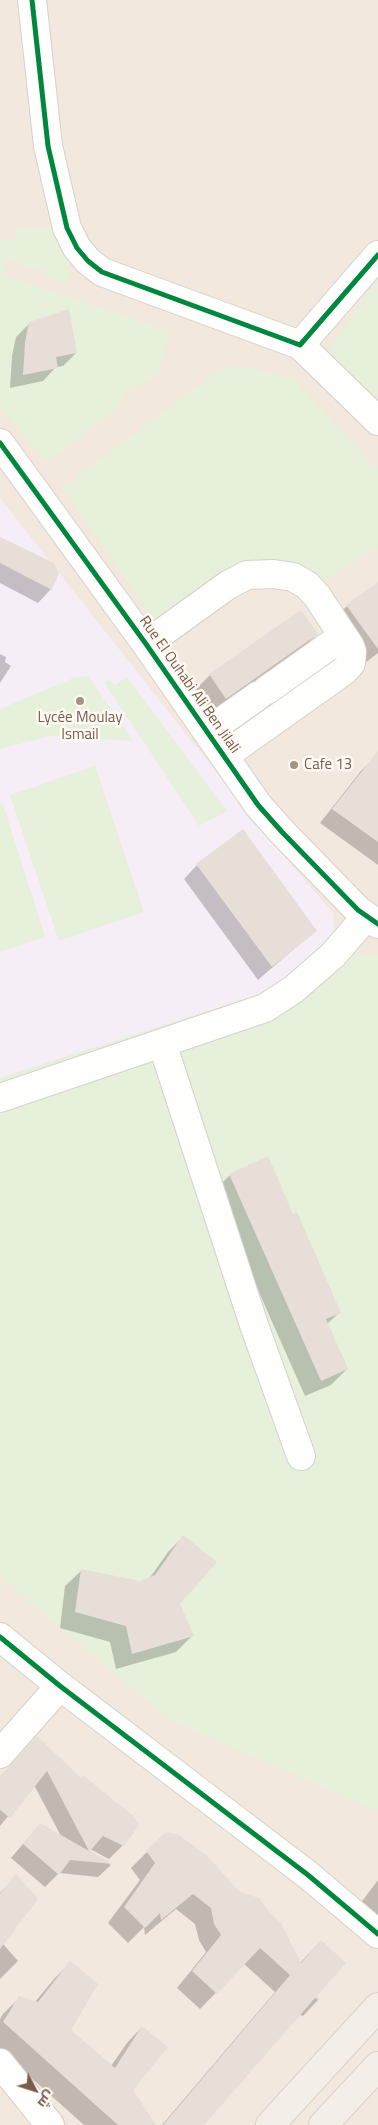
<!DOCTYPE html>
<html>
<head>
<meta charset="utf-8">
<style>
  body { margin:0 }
  #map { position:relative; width:378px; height:2125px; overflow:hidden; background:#f9f5f0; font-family:"Titillium Web",Cairo,sans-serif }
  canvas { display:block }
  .north { position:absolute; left:10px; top:2065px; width:50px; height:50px; -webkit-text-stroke:4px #fffaf3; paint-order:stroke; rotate:130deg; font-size:14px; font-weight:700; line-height:20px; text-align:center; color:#7a5c4d }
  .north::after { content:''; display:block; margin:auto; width:18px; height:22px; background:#7a5c4d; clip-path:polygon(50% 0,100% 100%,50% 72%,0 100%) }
</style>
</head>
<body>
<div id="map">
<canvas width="378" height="2125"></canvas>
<div class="north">ش</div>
</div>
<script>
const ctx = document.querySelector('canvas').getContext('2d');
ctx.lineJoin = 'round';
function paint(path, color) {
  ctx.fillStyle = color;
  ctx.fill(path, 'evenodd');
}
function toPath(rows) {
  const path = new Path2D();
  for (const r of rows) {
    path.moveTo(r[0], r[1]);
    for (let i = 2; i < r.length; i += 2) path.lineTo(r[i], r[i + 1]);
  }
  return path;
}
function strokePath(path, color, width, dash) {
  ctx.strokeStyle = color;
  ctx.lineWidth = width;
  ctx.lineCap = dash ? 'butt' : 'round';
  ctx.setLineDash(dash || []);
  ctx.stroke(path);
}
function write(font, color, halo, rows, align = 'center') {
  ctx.font = font + ' "Titillium Web",sans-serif';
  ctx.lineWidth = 5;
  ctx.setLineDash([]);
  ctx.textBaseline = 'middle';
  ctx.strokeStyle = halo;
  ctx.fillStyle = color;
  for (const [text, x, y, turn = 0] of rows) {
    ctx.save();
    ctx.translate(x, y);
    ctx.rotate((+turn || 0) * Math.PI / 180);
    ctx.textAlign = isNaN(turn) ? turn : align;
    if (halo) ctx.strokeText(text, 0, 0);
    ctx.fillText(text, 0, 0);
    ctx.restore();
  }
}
paint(toPath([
  [0,0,378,0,378,2125,0,2125]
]), '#f2e8de');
paint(toPath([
  [0,498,261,829,333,913,335,937,270,991,0,1078]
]), '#f6eef6');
paint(toPath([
  [52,227,69,258,68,285,45,277,43,268,25,267,8,258,3,275,170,331,159,374,126,394,116,410,46,463,0,407,0,240,16,240,17,228],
  [378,280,378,405,378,395,333,366,329,349],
  [225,366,255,369,293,378,378,470,378,546,320,584,293,567,157,626,62,488],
  [88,676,133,741,50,736,0,749,0,709,73,678],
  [127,677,227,811,199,826,104,682,108,680,115,685],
  [95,766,144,912,59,941,10,795],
  [3,804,45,937,0,952,0,805],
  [335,937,365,958,378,955,378,1811,170,1720,0,1577,0,1078,270,991]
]), '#e7f0db');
paint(toPath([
  [30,323,76,353,63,366,56,367,43,381,10,388,12,356,16,337],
  [0,538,51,589,38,603,0,583],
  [378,583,378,653,365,663,333,620,347,606],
  [317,634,303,648,212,712,196,689,210,675],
  [0,654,6,657,5,662,11,666,0,683],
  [375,757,378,760,378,865,320,823,361,771],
  [197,865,316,930,258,980,184,879],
  [230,1175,292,1215,340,1312,327,1324,347,1369,331,1385,305,1396,214,1191],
  [184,1536,179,1604,192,1636,176,1652,116,1669,110,1642,60,1628,65,1586,82,1570,141,1582,149,1579,168,1552],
  [37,1738,123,1845,109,1859,90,1849,88,1852,111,1865,98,1877,59,1873,45,1887,11,1858,40,1824,61,1836,34,1785,0,1826,0,1777],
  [166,1833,300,1963,321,1941,316,1996,318,2000,303,2016,299,2014,202,2125,162,2125,275,1992,244,1964,200,2009,177,1988,206,1952,199,1940,195,1924,176,1909,145,1935,144,1927,128,1943,108,1923,140,1880,131,1868],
  [16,1876,3,1944,18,1961,0,1979,0,1893],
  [378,1880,378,1918,360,1904],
  [70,1963,70,2030,111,2066,127,2043,142,2027,132,2090,155,2125,84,2125,0,2050,0,2019,3,2014,19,1998,35,2002,54,1979]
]), '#0003');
paint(toPath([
  [69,309,77,353,56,357,58,368,23,375,25,342,29,322],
  [0,537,54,563,59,573,52,590,0,563],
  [378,582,378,649,346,605],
  [301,610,318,634,226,699,209,674],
  [378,751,378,842,332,809],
  [243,829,317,931,272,967,196,864],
  [268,1156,293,1214,297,1212,341,1313,326,1319,348,1369,321,1381,229,1174],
  [183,1535,217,1562,180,1604,194,1636,132,1654,126,1626,75,1612,81,1569,140,1581,155,1575],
  [37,1736,81,1778,84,1776,132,1815,139,1825,124,1846,103,1836,90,1851,113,1864,70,1860,59,1875,23,1844,40,1823,89,1851,47,1771,10,1818,0,1810,0,1777],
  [166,1832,179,1835,207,1856,240,1892,259,1898,268,1911,281,1923,301,1963,321,1940,346,1963,317,1996,320,2000,315,1998,204,2125,163,2125,290,1975,260,1948,217,1994,192,1971,221,1935,214,1924,211,1908,193,1894,161,1920,160,1913,145,1928,124,1907,155,1863,146,1851],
  [16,1874,38,1899,0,1949,0,1894],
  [70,1961,98,1984,71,2030,115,2068,142,2026,168,2047,133,2090,156,2125,118,2125,3,2022,19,1996,38,2002]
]), '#e6ded7');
const minor = toPath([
  [32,0,48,146,67,228,77,248,88,261,102,272,300,345,378,255],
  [300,345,378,421],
  [0,443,146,644,258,805,282,832,358,910,378,924],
  [146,644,228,585,247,575,274,574,293,577,307,585,317,596,350,646,352,652,351,663,344,671,224,756],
  [267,690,343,636],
  [207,732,259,695],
  [162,1043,254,1325,301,1456],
  [0,1098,265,1008,294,989,333,955,366,917],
  [0,1637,60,1686,308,1875,378,1934],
  [0,1754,60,1686],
  [0,2063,50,2125]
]);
const major = toPath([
  [270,2125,378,2007],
  [323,2125,378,2066]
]);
strokePath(minor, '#d7d1cb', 30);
strokePath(major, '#dad1cc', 30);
strokePath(minor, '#fefefd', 28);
strokePath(major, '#f3eee8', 28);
strokePath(toPath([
  [32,0,48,146,67,228,77,248,88,261,102,272,300,345,378,255],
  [0,443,146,644,258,805,282,832,358,910,378,924],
  [0,1637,60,1686,308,1875,378,1934]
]), '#00873e', 5);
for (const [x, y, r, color] of [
  [80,701,5,"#a69286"],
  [294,765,5,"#a69286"]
]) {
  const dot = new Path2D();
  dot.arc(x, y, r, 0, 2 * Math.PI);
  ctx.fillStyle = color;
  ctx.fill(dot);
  strokePath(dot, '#fffaf3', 2);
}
write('15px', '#7a5c4d', '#fffaf3', [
  ["Rue El Ouhabi Ali Ben Jilali",189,685,55]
]);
write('15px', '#7a5c4d', '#fffaf3', [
  ["Lycée Moulay",80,718],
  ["Ismail",80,735],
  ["Cafe 13",304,765,"left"]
]);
</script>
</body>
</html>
